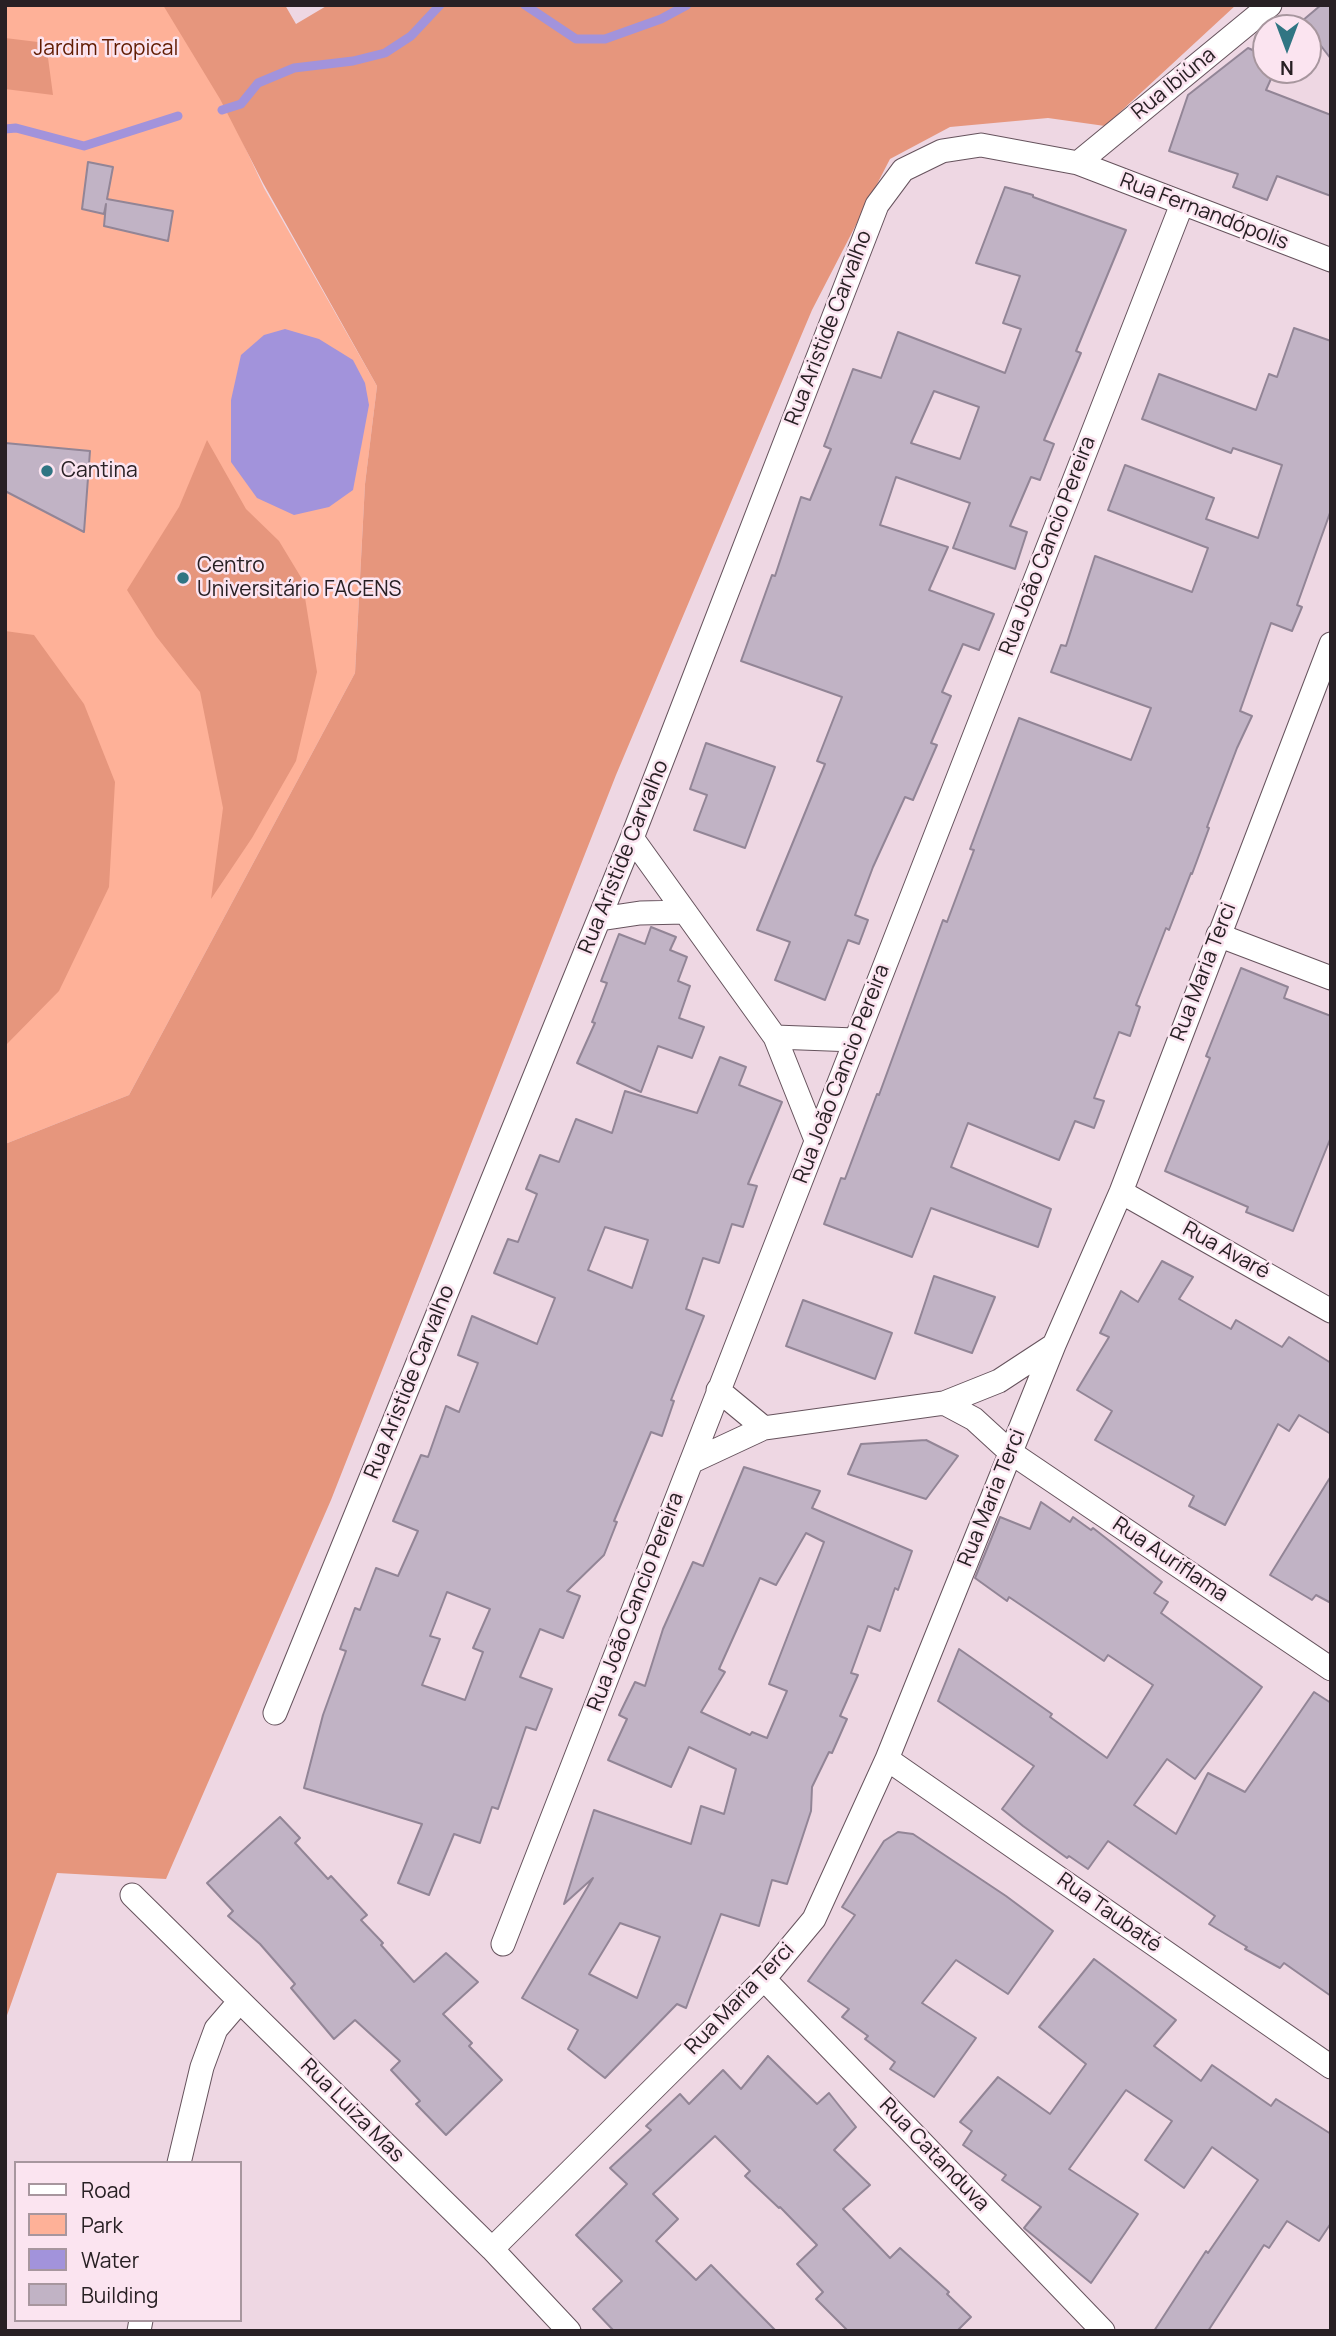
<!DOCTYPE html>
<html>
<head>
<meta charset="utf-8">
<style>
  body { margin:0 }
  #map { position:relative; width:1336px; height:2336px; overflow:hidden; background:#eed7e3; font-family:Manrope,sans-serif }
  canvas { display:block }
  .frame { position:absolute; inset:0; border:7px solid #282024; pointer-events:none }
  .legend { position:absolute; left:14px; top:2161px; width:228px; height:161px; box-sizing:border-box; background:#fbe4f0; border:2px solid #a7969e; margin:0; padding:9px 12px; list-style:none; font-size:21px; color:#282024 }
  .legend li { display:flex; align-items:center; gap:14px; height:35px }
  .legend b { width:35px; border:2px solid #a7969e }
  .north { position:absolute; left:1252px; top:14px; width:70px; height:70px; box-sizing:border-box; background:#fbe4f0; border:2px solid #a7969e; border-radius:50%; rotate:180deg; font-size:19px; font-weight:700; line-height:28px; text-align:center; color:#282024 }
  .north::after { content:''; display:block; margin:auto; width:24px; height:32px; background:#307583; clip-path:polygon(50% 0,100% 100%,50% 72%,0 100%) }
</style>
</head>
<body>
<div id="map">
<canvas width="1336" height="2336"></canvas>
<div class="frame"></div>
<ul class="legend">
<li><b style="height:9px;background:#fff"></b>Road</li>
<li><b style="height:19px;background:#feb198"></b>Park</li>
<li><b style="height:19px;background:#a293db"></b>Water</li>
<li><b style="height:19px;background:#c1b3c5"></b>Building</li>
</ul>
<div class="north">N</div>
</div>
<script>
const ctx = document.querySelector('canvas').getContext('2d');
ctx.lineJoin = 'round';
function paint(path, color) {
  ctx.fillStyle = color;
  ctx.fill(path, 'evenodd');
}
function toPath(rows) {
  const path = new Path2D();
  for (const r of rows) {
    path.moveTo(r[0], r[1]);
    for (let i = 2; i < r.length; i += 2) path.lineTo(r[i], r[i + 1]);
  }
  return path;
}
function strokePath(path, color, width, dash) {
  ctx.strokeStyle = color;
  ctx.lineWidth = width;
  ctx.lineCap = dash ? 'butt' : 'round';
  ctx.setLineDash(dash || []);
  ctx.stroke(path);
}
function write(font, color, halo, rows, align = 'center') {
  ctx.font = font + ' Manrope,sans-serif';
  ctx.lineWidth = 5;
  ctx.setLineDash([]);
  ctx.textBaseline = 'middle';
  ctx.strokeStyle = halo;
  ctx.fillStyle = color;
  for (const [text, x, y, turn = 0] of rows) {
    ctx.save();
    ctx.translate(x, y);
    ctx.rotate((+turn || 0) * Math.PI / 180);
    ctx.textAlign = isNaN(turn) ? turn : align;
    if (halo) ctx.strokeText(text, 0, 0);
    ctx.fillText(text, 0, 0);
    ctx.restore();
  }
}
paint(toPath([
  [5,5,165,5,224,102,264,188,377,386,365,484,355,673,129,1095,5,1144]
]), '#feb198');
paint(toPath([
  [163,5,285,5,296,24,328,5,1236,5,1105,126,1048,118,950,127,890,159,812,310,616,775,331,1500,166,1879,57,1873,5,2021,5,1144,129,1095,355,673,365,484,377,386,263,183,220,99],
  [5,38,46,43,53,95,5,89],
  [207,440,246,509,279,541,302,579,317,672,296,761,252,838,211,899,223,808,200,692,156,636,127,590,179,507],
  [5,631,34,635,84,704,115,782,109,887,59,991,5,1046]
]), '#e6967d');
paint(toPath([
  [285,329,319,339,353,360,365,383,369,405,353,490,329,507,294,515,257,498,231,462,231,400,241,355,264,335]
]), '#a293db');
strokePath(toPath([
  [525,5,576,39,605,39,661,19,687,5],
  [222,110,241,104,258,83,294,68,353,61,385,53,411,36,440,5],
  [5,129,16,128,84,146,178,116]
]), '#a293db', 9);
const building = toPath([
  [1321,5,1331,5,1331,59,1302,21,1321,5],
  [1248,48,1266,56,1266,70,1275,70,1266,90,1331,115,1331,196,1277,176,1267,200,1233,187,1238,174,1169,151,1188,95,1248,48],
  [88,162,113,167,107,199,173,211,168,241,104,226,106,204,104,214,82,209,88,162],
  [1005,187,1033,195,1033,197,1126,230,1076,351,1081,353,1044,440,1054,444,1040,480,1031,477,1010,526,1027,532,1015,569,953,548,970,503,896,477,880,525,948,547,929,590,994,614,979,650,963,644,942,692,951,696,931,743,937,745,913,800,905,797,873,867,855,915,868,920,859,944,848,940,825,1000,775,980,790,942,757,930,825,764,817,761,842,697,741,661,772,575,775,576,801,497,810,500,831,449,824,446,853,369,881,378,898,332,1005,373,1021,329,1003,323,1020,276,976,263,1005,187],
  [934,391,979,407,960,459,911,443,934,391],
  [1294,328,1331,341,1331,510,1297,605,1302,607,1292,631,1271,623,1240,711,1252,716,1237,748,1207,827,1209,828,1192,874,1191,873,1169,930,1166,928,1136,1005,1140,1007,1130,1036,1119,1032,1094,1098,1104,1101,1094,1128,1075,1121,1059,1160,968,1123,951,1167,1051,1209,1038,1247,931,1208,912,1257,824,1224,841,1178,845,1179,877,1094,879,1095,943,920,947,922,974,850,970,849,1019,718,1131,760,1151,708,1051,672,1061,645,1066,646,1095,556,1192,592,1208,548,1108,510,1125,465,1214,498,1206,519,1258,538,1282,465,1233,448,1231,453,1142,419,1159,374,1256,410,1269,374,1277,377,1294,328],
  [5,443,90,451,84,532,5,491,5,443],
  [706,743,775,767,745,848,694,830,707,795,690,789,706,743],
  [651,927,676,937,670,950,687,957,678,981,690,986,679,1018,704,1027,692,1058,658,1046,641,1092,577,1063,595,1023,592,1022,607,983,601,981,619,934,645,944,651,927],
  [1241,968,1288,987,1284,998,1331,1016,1331,1137,1293,1231,1246,1212,1248,1207,1165,1171,1210,1058,1206,1056,1241,968],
  [720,1057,746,1067,739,1085,782,1102,748,1184,757,1186,743,1227,732,1224,719,1263,703,1258,686,1309,704,1316,671,1400,674,1401,662,1436,651,1432,614,1521,617,1522,604,1555,567,1591,580,1596,563,1638,540,1629,520,1677,552,1689,536,1730,526,1727,498,1809,492,1807,480,1843,454,1834,429,1895,398,1883,422,1824,304,1788,323,1715,346,1651,340,1649,355,1608,360,1610,376,1568,398,1576,418,1531,393,1521,421,1455,428,1457,446,1406,459,1412,478,1363,458,1355,472,1316,537,1344,555,1298,494,1273,508,1239,518,1242,537,1194,526,1189,540,1155,559,1162,576,1119,612,1133,625,1091,697,1113,720,1057],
  [605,1227,648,1240,632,1288,588,1270,605,1227],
  [447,1592,490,1609,473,1648,483,1652,465,1700,422,1685,440,1639,430,1636,447,1592],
  [1162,1261,1193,1277,1179,1299,1231,1329,1236,1320,1282,1347,1289,1337,1331,1363,1331,1434,1299,1415,1289,1431,1278,1424,1225,1525,1189,1506,1194,1496,1095,1440,1112,1411,1077,1390,1109,1337,1100,1333,1121,1291,1138,1302,1162,1261],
  [934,1276,995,1297,972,1353,915,1333,934,1276],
  [803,1300,892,1333,875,1379,786,1346,803,1300],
  [926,1440,958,1456,926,1499,848,1474,861,1444,926,1440],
  [744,1467,820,1491,812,1508,912,1551,898,1590,895,1588,880,1631,868,1626,851,1673,858,1675,840,1716,847,1719,832,1753,829,1752,812,1787,811,1811,787,1884,772,1880,759,1926,721,1914,686,2008,677,2004,605,2078,568,2049,578,2030,522,1998,593,1878,564,1904,594,1810,691,1844,701,1806,724,1814,736,1769,689,1747,671,1787,608,1760,627,1719,619,1715,635,1682,645,1686,663,1629,693,1562,703,1566,744,1467],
  [806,1533,824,1542,769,1684,787,1691,767,1738,752,1732,750,1735,701,1712,725,1672,719,1669,760,1578,776,1585,806,1533],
  [620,1923,660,1937,637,1998,589,1974,620,1923],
  [1331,1476,1331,1603,1316,1595,1312,1600,1270,1575,1331,1476],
  [1041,1502,1070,1522,1073,1517,1091,1530,1093,1528,1162,1582,1154,1593,1168,1602,1161,1613,1262,1687,1195,1779,1167,1759,1134,1805,1176,1834,1208,1773,1245,1792,1314,1692,1331,1703,1331,1996,1284,1963,1280,1968,1245,1949,1247,1947,1209,1924,1215,1916,1108,1841,1088,1869,1069,1856,1067,1858,1023,1826,1002,1809,1034,1766,938,1701,959,1649,1052,1714,1050,1717,1107,1758,1153,1685,1108,1655,1104,1661,1009,1597,1007,1601,975,1578,1000,1517,1030,1529,1041,1502],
  [280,1817,300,1838,295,1843,328,1879,331,1876,367,1915,361,1920,383,1943,381,1945,414,1982,446,1953,478,1982,443,2014,472,2043,469,2046,502,2080,446,2135,416,2104,420,2101,391,2070,400,2061,355,2020,334,2039,291,1988,295,1984,260,1944,228,1916,233,1911,207,1883,280,1817],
  [898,1832,913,1834,1006,1896,1053,1931,1008,1994,956,1960,922,2003,976,2038,934,2097,890,2069,895,2062,865,2039,868,2036,842,2017,849,2009,808,1981,855,1915,842,1907,884,1841,898,1832],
  [1094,1959,1176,2020,1154,2046,1201,2081,1212,2065,1271,2106,1276,2099,1331,2134,1331,2223,1319,2241,1287,2221,1269,2248,1264,2245,1208,2331,1154,2331,1206,2251,1208,2253,1258,2180,1212,2147,1184,2188,1145,2160,1172,2121,1126,2090,1069,2169,1138,2214,1091,2283,1024,2228,1041,2207,1002,2180,1006,2175,963,2145,972,2131,960,2122,998,2077,1050,2114,1086,2064,1039,2027,1094,1959],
  [768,2056,817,2104,829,2093,856,2127,834,2150,870,2185,843,2209,890,2258,900,2248,949,2292,947,2294,971,2317,957,2331,848,2331,816,2299,823,2292,797,2264,817,2245,780,2207,779,2208,745,2176,750,2171,715,2136,653,2194,678,2219,656,2241,696,2280,711,2265,776,2331,614,2331,593,2309,622,2281,576,2235,627,2184,610,2168,651,2130,646,2126,680,2094,689,2104,723,2070,741,2089,768,2056]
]);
paint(building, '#c1b3c5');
strokePath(building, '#928596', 2);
const street = toPath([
  [1078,163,1270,5],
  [632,838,775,1037,816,1140],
  [600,919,640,913,685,912],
  [1218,935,1331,978],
  [775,1037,855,1040],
  [1121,1192,1331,1311],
  [718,1390,764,1428],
  [944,1403,999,1381,1054,1345],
  [691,1462,764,1428,944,1403,974,1419,1010,1452,1331,1669],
  [275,1713,632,838,877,205,903,170,942,151,981,145,1078,163,1331,260],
  [887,1759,1331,2067],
  [132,1895,492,2249,569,2331],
  [503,1944,1182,204],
  [764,1979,1103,2331],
  [179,2163,202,2067,216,2029,240,2001],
  [492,2249,764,1979,814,1919,887,1759,1054,1345,1121,1192,1331,644],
  [139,2331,141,2320]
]);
strokePath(street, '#66535d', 25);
strokePath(street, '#fff', 23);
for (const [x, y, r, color] of [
  [47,471,7,"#307583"],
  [183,578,7,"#307583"]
]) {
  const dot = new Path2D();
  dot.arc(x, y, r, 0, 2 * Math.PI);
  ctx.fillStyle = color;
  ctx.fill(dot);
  strokePath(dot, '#fbe4f0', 2.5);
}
write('21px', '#611b01', '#fbe4f0', [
  ["Jardim Tropical",106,49]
]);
write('21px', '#282024', '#fbe4f0', [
  ["Rua Ibiúna",1174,84,-39],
  ["Rua Fernandópolis",1204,212,21],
  ["Rua Aristide Carvalho",829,328,-69],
  ["Rua João Cancio Pereira",1048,546,-69],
  ["Rua Aristide Carvalho",624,857,-68],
  ["Rua Maria Terci",1204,972,-69],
  ["Rua João Cancio Pereira",842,1074,-69],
  ["Rua Avaré",1226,1251,29],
  ["Rua Aristide Carvalho",410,1382,-68],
  ["Rua Maria Terci",992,1498,-68],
  ["Rua Auriflama",1170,1560,34],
  ["Rua João Cancio Pereira",636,1602,-69],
  ["Rua Taubaté",1109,1913,35],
  ["Rua Maria Terci",740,1999,-46],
  ["Rua Luiza Mas",352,2111,45],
  ["Rua Catanduva",934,2155,46]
]);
write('21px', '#282024', '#fbe4f0', [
  ["Cantina",61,471],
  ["Centro",197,566],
  ["Universitário FACENS",197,590]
], 'left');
</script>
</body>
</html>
